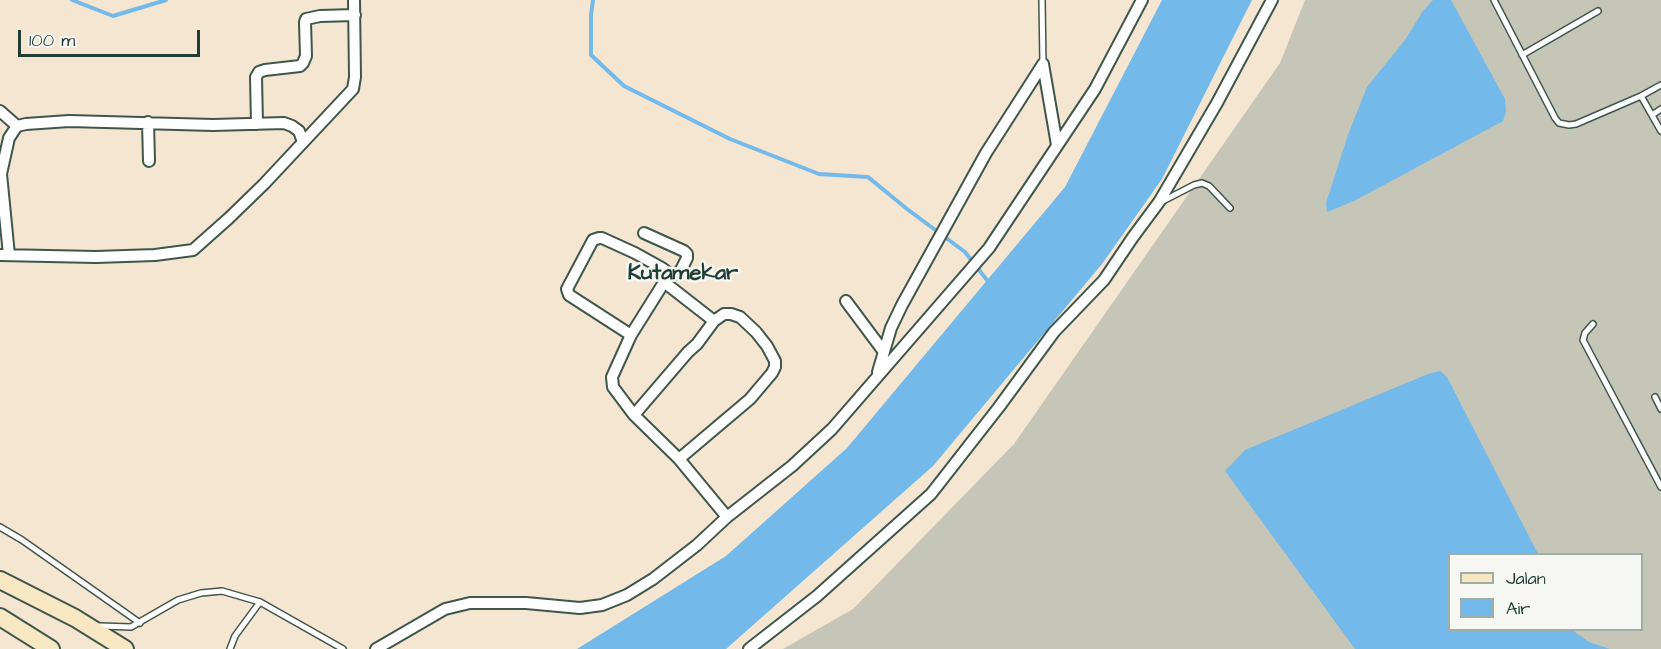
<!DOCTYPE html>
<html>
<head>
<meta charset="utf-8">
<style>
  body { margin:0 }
  #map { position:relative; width:1661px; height:649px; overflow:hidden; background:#f4e6d1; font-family:"Architects Daughter",sans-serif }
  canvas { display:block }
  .legend { position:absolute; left:1448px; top:553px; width:195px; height:78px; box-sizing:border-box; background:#f6f6f2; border:2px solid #a0aca6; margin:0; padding:8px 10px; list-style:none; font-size:18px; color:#1f3d34 }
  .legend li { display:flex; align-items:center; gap:12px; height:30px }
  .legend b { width:30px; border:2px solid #a0aca6 }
  .scale { position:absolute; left:18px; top:30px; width:182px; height:27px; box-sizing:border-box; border:3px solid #1f3d34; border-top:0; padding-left:8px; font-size:18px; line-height:21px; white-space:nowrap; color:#1f3d34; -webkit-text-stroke:4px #f6f6f2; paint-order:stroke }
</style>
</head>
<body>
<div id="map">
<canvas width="1661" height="649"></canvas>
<ul class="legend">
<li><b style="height:8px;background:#f7e8c3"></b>Jalan</li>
<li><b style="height:16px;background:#73b9ea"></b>Air</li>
</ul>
<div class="scale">100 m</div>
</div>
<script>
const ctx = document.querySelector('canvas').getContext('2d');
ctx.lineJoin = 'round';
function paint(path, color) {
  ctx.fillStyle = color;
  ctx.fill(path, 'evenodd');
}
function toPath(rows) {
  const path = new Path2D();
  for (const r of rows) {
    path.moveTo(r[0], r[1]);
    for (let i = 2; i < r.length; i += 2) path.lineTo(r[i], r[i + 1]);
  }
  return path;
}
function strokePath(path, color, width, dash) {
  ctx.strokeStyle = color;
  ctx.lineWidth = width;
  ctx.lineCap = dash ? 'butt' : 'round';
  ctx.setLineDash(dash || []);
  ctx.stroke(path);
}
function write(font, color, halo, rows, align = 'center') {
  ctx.font = font + ' "Architects Daughter",sans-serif';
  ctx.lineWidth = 5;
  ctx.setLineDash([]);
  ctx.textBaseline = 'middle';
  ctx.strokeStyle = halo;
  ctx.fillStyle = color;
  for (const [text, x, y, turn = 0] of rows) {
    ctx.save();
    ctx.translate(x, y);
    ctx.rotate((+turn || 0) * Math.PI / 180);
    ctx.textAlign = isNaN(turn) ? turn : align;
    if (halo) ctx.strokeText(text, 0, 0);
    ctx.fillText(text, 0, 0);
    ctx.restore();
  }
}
paint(toPath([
  [1305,0,1661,0,1661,649,783,649,853,609,1014,444,1280,63],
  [1450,554,1642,554,1642,630,1450,630]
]), '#c5c5b8');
paint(toPath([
  [1162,0,1252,0,1162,179,1102,264,933,466,726,649,577,649,726,556,847,448,1065,187],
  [1433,0,1451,0,1505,99,1506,112,1503,121,1354,201,1327,212,1326,203,1348,135,1367,87,1405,40,1423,11],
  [1440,371,1447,377,1538,554,1450,554,1450,630,1574,630,1576,633,1589,642,1610,649,1355,649,1225,471,1245,450,1428,374]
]), '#73b9ea');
strokePath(toPath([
  [72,0,113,16,166,0],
  [593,0,591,15,591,55,624,86,730,139,819,174,868,177,907,209,965,252,990,284]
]), '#73b9ea', 4);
const lane = toPath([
  [1042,0,1043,64],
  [1494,0,1555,118,1559,123,1569,125,1576,124,1641,96,1661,85],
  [1522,55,1598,11],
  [1641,96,1661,131],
  [1652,115,1661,109],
  [1161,202,1194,185,1202,183,1209,186,1230,208],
  [1593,324,1585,333,1583,340,1661,487],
  [1655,397,1661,409],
  [0,527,22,540,140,623],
  [100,626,131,627,178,600,201,593,222,591,260,602,343,649],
  [230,649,235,636,260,602]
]);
const street = toPath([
  [1043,64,1057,145],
  [0,111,17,126],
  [148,122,149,161],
  [257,124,256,77,259,72,265,70,300,66,303,63,306,56,305,22,306,19,320,16,355,15],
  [0,173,1,174,9,255],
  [1,174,9,138,17,126,26,124,69,121,213,125,284,123,292,126,299,131,303,142],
  [644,233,684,251,687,254,687,258,680,272,668,276,631,335,612,377,613,387,634,415,679,459,727,517],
  [0,255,96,257,155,255,193,250,229,218,264,184,353,89,355,77,354,0],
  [664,282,714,321],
  [846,301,884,352],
  [631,335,569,295,567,289,593,240,599,238,602,238,635,253,662,268,666,271,668,276],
  [878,372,891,328,902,305,986,153,1043,64],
  [634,415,688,352,697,344,714,321,724,314,731,314,740,317,756,332,767,346,775,361,775,367,772,373,750,399,679,459],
  [376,649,445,609,470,603,526,603,580,608,602,605,627,595,653,579,697,545,727,517,792,466,832,429,989,248,1095,89,1142,0],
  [749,649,817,596,931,494,999,407,1054,332,1104,280,1133,237,1159,202,1217,103,1272,0]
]);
const secondary = toPath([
  [0,580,75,618,125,649],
  [0,617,51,649]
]);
strokePath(lane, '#3f564c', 8);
strokePath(street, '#3f564c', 14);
strokePath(secondary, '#3f564c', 20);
strokePath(lane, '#fff', 5);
strokePath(street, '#fff', 10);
strokePath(secondary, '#f7e8c3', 16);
write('bold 22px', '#1f3d34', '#f6f6f2', [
  ["Kutamekar",683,274]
]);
</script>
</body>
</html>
